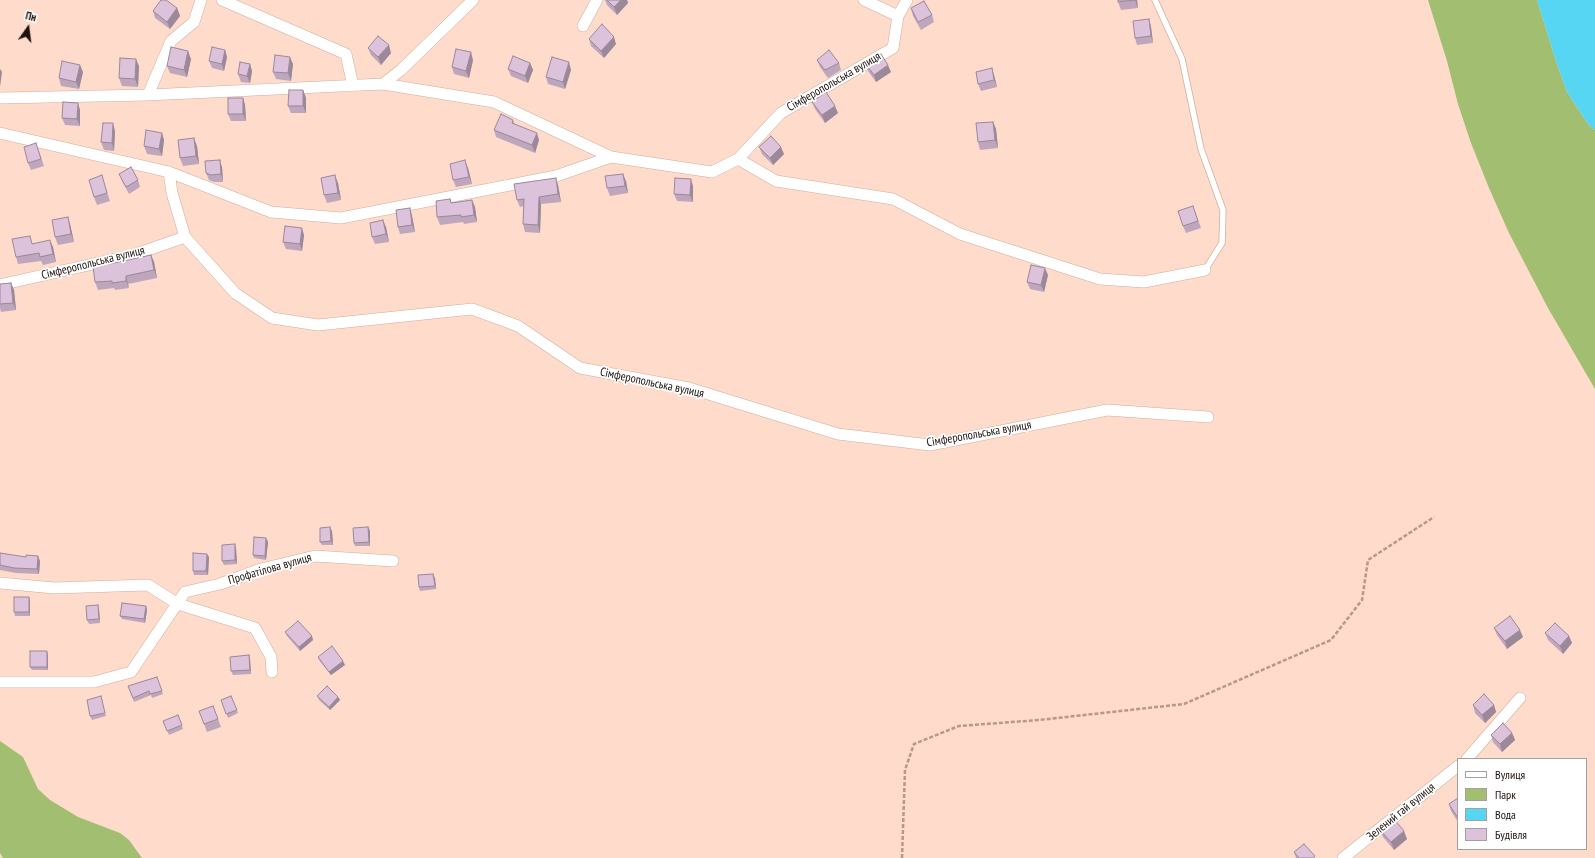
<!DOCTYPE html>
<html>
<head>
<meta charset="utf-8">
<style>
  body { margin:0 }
  #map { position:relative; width:1595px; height:858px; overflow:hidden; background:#fedbca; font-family:"PT Sans Narrow",sans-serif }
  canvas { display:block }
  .legend { position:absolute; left:1457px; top:758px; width:130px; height:92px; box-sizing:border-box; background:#fff; border:1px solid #a5a09e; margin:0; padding:5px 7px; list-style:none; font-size:12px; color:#1d120c }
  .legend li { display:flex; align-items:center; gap:8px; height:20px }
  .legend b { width:20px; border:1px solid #a5a09e }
  .north { position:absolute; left:8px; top:8px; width:40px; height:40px; -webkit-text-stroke:3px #fff; paint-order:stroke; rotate:14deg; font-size:11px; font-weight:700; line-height:16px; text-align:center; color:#1d120c }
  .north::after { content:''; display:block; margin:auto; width:14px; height:18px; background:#1d120c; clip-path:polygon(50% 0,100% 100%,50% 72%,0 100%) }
</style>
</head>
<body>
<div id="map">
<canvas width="1595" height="858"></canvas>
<ul class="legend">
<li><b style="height:5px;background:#fff"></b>Вулиця</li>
<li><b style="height:11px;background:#a1be71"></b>Парк</li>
<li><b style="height:11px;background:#57d6f4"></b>Вода</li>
<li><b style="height:11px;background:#ddc2db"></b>Будівля</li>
</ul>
<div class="north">Пн</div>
</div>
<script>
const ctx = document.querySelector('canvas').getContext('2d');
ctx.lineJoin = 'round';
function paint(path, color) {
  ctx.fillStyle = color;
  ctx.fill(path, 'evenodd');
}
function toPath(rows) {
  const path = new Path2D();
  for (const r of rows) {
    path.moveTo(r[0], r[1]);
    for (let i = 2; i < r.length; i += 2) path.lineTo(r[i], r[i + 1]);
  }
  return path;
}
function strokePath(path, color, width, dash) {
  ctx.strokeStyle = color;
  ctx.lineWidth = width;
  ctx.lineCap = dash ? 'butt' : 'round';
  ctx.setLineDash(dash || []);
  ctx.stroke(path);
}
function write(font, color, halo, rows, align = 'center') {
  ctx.font = font + ' "PT Sans Narrow",sans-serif';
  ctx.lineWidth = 3.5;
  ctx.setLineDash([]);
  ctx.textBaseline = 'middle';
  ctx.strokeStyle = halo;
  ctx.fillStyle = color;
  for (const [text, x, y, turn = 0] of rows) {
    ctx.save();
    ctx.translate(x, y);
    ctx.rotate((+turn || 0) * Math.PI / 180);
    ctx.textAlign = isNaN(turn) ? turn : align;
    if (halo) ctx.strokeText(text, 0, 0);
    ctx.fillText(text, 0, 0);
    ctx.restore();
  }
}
paint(toPath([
  [1428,0,1537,0,1556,61,1567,92,1588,124,1595,130,1595,389,1548,308,1509,233,1489,188,1471,143,1458,104,1447,61],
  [0,741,23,757,38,789,50,800,78,817,120,833,129,840,142,858,3,858,0,853]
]), '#a1be71');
paint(toPath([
  [1537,0,1595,0,1595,130,1588,124,1567,92,1556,61]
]), '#57d6f4');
const lane = toPath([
  [1155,0,1182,59,1201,149,1223,210,1222,243,1205,270]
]);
const street = toPath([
  [222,0,346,54,353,86],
  [864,0,898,16],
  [583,26,597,0],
  [383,84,401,70,473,0],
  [148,95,171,41,194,22,201,0],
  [0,98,148,95,383,84,494,102,611,157],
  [0,133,169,172,271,212,341,218,556,176,611,157,712,172,738,159,781,113,893,48,898,16,907,0],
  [738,159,776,181,893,199,960,234,1100,279,1144,282,1205,270],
  [169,172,172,193,185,237,235,293,272,318,318,325,472,309,518,326,580,368,689,388,838,434,930,445,1107,410,1208,417],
  [0,285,133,255,185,237],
  [0,583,54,588,148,585,178,604,255,628,271,657,272,672],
  [0,682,94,682,131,672,185,592,220,584,261,569,315,556,393,561],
  [1467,759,1520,698],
  [1343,858,1458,766]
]);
strokePath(lane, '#cfae9e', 7);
strokePath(street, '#cfae9e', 12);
strokePath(toPath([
  [902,858,905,770,914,744,959,726,1039,720,1184,704,1331,640,1362,600,1368,560,1434,517]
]), '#b4998c', 2.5, [4, 2]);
strokePath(lane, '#fff', 5.5);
strokePath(street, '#fff', 11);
paint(toPath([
  [605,0,627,0,628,3,617,15,607,5],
  [1137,0,1138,8,1121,10,1118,2],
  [177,8,180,16,170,29,155,18,153,11],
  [911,8,932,15,934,22,921,30,913,16],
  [1149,19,1151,27,1153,43,1137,45,1135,38],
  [589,39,616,44,604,58,591,46],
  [368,48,391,53,381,65,371,55],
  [225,50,227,57,224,71,212,68,209,61],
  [191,59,187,77,170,73,167,66],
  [473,60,469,78,454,74,452,67],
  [817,60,839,63,841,70,828,78,820,67],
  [530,63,533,70,528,83,511,76,508,69],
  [865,63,891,72,876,82,868,71],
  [250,64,252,71,250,83,241,82,238,74],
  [293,64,291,81,276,79,273,72],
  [139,66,138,87,122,86,119,78],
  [571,70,565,89,548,84,546,77],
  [83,72,79,89,61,86,59,78],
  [994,75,997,87,981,91,978,84],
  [303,90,306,98,306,113,291,113,288,106],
  [243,98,245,105,246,121,231,121,228,114],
  [812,102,838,113,825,123,815,109],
  [80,110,80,126,65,125,62,118],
  [513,120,515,125,539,140,535,153,496,137,494,130],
  [993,122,996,129,998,148,980,150,978,142],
  [115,131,114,151,104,150,101,142],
  [162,133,164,140,162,156,147,154,144,146],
  [36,143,44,166,31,170,28,163],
  [197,146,199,164,183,166,180,158],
  [759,147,784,154,773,165,762,154],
  [222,167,223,182,214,182,209,180,206,173],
  [468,168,472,184,456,187,453,180],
  [119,174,138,180,140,187,129,194,122,181],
  [626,181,628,193,610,196,607,188],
  [104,183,110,201,97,205,94,197],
  [338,183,341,200,327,203,324,195],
  [558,185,561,202,541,204,540,233,525,232,523,224,524,206,520,207,517,200],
  [693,186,693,202,677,201,674,194],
  [450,199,452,203,472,200,475,207,477,222,464,224,463,222,440,225,437,217],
  [1193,206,1201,228,1186,233,1183,226],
  [410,208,412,216,415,232,400,234,398,227],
  [70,224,74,242,58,245,55,237],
  [386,227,389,242,375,244,372,237],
  [304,235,302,251,286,249,283,242],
  [33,244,53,247,56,262,43,265,41,261,18,264,16,257],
  [151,255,154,262,157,278,128,284,129,288,115,290,114,288,98,290,95,282,109,264],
  [1048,275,1044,292,1030,289,1027,282],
  [11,283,14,290,16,310,1,312,0,308,0,284],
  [368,527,370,531,370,546,355,546,354,543],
  [332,531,333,545,322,545,320,542],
  [266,538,268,542,266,560,254,558,253,555],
  [236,548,237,564,224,565,222,561],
  [0,553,40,561,39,574,16,573,0,570],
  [209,557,208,575,194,575,193,571],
  [435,578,436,589,420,591,419,587],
  [29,597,30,601,30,616,15,616,14,612],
  [146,606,147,610,145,623,122,619,120,616],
  [99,609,100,623,89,624,87,620],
  [1494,628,1523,637,1507,649,1497,635],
  [285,632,313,640,300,651,287,636],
  [1545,633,1569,636,1572,643,1563,654,1548,640],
  [48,655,48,670,32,670,30,667],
  [249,655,250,659,251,674,233,675,231,671],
  [318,657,345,665,331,675,319,660],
  [157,677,163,694,152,698,151,695,134,702,128,686],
  [101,696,106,716,92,720,90,716],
  [231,696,238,713,228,718,221,700],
  [317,696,338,697,340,700,330,710,319,700],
  [1473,705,1494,705,1496,712,1485,723,1475,713],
  [213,706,221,727,207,732,199,711],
  [178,715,183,729,169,735,163,721],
  [1512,733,1515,740,1502,752,1493,742,1491,735],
  [1458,798,1458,822,1451,811,1449,804],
  [1380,830,1407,839,1394,850,1383,837],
  [1294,852,1316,858,1296,858]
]), '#bea7bc');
paint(toPath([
  [621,0,627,0,628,3,617,15,614,7],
  [1135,0,1137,0,1138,8],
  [177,8,180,16,170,29,167,22],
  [1149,19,1151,27,1153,43,1151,36],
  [614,37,616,44,604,58,601,51],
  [389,45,391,53,381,65,378,57],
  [225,50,227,57,224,71,222,64],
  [188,51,191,59,187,77,184,70],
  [471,52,473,60,469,78,466,71],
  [290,57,293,64,291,81,288,73],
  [136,59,139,66,138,87,135,79],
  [569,62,571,70,565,89,563,82],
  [530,63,533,70,528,83,525,76],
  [250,64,252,71,250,83,247,76],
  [80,65,83,72,79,89,76,82],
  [888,65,891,72,876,82,874,75],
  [992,68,994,75,997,87,994,80],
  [0,69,2,72,0,87],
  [303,90,306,98,306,113,303,106],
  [243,98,245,105,246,121,243,114],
  [78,103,80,110,80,126,77,119],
  [835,106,838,113,825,123,822,115],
  [993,122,996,129,998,148,995,140],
  [113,123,115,131,114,151,112,143],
  [162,133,164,140,162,156,159,149],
  [537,133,539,140,535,153,532,145],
  [194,138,197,146,199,164,196,156],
  [781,147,784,154,773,165,770,158],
  [220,160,222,167,223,182,221,174],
  [465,160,468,168,472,184,469,177],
  [623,174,626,181,628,193,625,186],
  [335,175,338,183,341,200,338,193],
  [556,178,558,185,561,202,558,194],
  [691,179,693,186,693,202,690,195],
  [539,197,541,204,540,233,538,225],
  [472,200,475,207,477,222,474,215],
  [410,208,412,216,415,232,412,225],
  [68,217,70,224,74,242,71,234],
  [383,220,386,227,389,242,386,234],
  [302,228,304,235,302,251,300,244],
  [50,240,53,247,56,262,53,254],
  [151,255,154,262,157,278,154,270],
  [1045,268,1048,275,1044,292,1041,285],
  [126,276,129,288,126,281],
  [11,283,14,290,16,310,13,303],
  [330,527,332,531,333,545,331,541],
  [368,527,370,531,370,546,369,542],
  [266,538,268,542,266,560,265,556],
  [235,544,236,548,237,564,235,560],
  [207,554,209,557,208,575,206,571],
  [38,556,40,561,39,574,37,569],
  [433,574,435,578,436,589,435,586],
  [29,597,30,601,30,616,29,612],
  [98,605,99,609,100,623,99,619],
  [146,606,147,610,145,623,144,619],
  [1520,630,1523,637,1507,649,1505,641],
  [312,636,313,640,300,651,299,647],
  [1569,636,1572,643,1563,654,1560,646],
  [47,651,48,655,48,670,47,667],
  [249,655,250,659,251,674,250,670],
  [343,661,345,665,331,675,329,672],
  [338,697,340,700,330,710,329,707],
  [1494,705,1496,712,1485,723,1482,715],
  [1512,733,1515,740,1502,752,1500,744],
  [1404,831,1407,839,1394,850,1391,842]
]), '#9b8899');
const building = toPath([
  [161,0,166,0,177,8,167,22,153,11,161,0],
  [607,0,621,0,614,7,607,0],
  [1118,0,1135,0,1118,2,1118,0],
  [924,1,932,15,918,22,911,8,924,1],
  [1149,19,1151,36,1135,38,1133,21,1149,19],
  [602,24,614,37,601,51,589,39,602,24],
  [378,36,389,45,378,57,368,48,378,36],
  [171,47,188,51,184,70,167,66,171,47],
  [212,47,225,50,222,64,209,61,212,47],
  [456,49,471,52,466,71,452,67,456,49],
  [829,50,839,63,825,70,817,60,829,50],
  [881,54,888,65,874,75,865,63,881,54],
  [275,55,290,57,288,73,273,72,275,55],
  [513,56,530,63,525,76,508,69,513,56],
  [552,57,569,62,563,82,546,77,552,57],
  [120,58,136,59,135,79,119,78,120,58],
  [62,61,80,65,76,82,59,78,62,61],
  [240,62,250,64,247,76,238,74,240,62],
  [992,68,994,80,978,84,976,72,992,68],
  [289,90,303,90,303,106,288,106,289,90],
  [826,92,835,106,822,115,812,102,826,92],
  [228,98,243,98,243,114,228,114,228,98],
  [63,102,78,103,77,119,62,118,63,102],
  [501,114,513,120,512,123,537,133,532,145,494,130,501,114],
  [993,122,995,140,978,142,976,123,993,122],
  [103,123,113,123,112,143,101,142,103,123],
  [146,130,162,133,159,149,144,146,146,130],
  [771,136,781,147,770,158,759,147,771,136],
  [194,138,196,156,180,158,178,140,194,138],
  [36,143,41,159,28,163,24,147,36,143],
  [220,160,221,174,211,175,206,173,205,161,220,160],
  [465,160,469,177,453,180,450,164,465,160],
  [131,167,138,180,126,187,119,174,131,167],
  [623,174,625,186,607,188,605,176,623,174],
  [102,175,107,193,94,197,89,180,102,175],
  [335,175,338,193,324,195,321,178,335,175],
  [556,178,558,194,539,197,538,225,523,224,524,199,517,200,514,184,556,178],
  [675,178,691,179,690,195,674,194,675,178],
  [450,199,451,203,472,200,474,215,461,217,461,215,437,217,436,201,450,199],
  [1193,206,1198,221,1183,226,1178,211,1193,206],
  [410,208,412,225,398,227,396,210,410,208],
  [68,217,71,234,55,237,52,220,68,217],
  [383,220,386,234,372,237,370,223,383,220],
  [285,226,302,228,300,244,283,242,285,226],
  [30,236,32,244,50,240,53,254,40,257,39,253,16,257,12,239,30,236],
  [151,255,154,270,126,276,126,281,112,283,112,281,95,282,93,266,109,264,151,255],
  [1031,265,1045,268,1041,285,1027,282,1031,265],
  [11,283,13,303,0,304,0,284,11,283],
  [330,527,331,541,320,542,320,528,330,527],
  [368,527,369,542,354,543,353,528,368,527],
  [254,537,266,538,265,556,253,555,254,537],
  [235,544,235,560,222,561,222,545,235,544],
  [0,553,26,557,26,555,38,556,37,569,14,568,0,565,0,553],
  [193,553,207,554,206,571,193,571,193,553],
  [433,574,435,586,419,587,418,575,433,574],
  [14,597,29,597,29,612,14,612,14,597],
  [122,603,146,606,144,619,120,616,122,603],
  [98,605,99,619,87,620,86,606,98,605],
  [1510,616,1520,630,1505,641,1494,628,1510,616],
  [298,621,312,636,299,647,285,632,298,621],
  [1555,623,1569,636,1560,646,1545,633,1555,623],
  [332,646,343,661,329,672,318,657,332,646],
  [30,651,47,651,47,667,30,667,30,651],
  [249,655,250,670,231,671,230,657,249,655],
  [157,677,162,691,150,694,149,691,133,698,128,686,157,677],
  [327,686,338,697,329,707,317,696,327,686],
  [1484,694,1494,705,1482,715,1473,705,1484,694],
  [101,696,105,713,90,716,87,700,101,696],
  [231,696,237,710,226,714,221,700,231,696],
  [213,706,218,719,204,724,199,711,213,706],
  [178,715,182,725,167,731,163,721,178,715],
  [1503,723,1512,733,1500,744,1491,735,1503,723],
  [1458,798,1458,818,1449,804,1458,798],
  [1394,819,1404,831,1391,842,1380,830,1394,819],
  [1304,844,1315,856,1313,858,1299,858,1294,852,1304,844]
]);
paint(building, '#ddc2db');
strokePath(building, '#9b8899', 1);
write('12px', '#1d120c', '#fff', [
  ["Сімферопольська вулиця",834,82,-30],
  ["Сімферопольська вулиця",93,263,-14],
  ["Сімферопольська вулиця",652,383,12],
  ["Сімферопольська вулиця",979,434,-10],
  ["Профатілова вулиця",270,569,-16],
  ["Зелений гай вулиця",1401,812,-39]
]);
</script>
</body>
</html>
